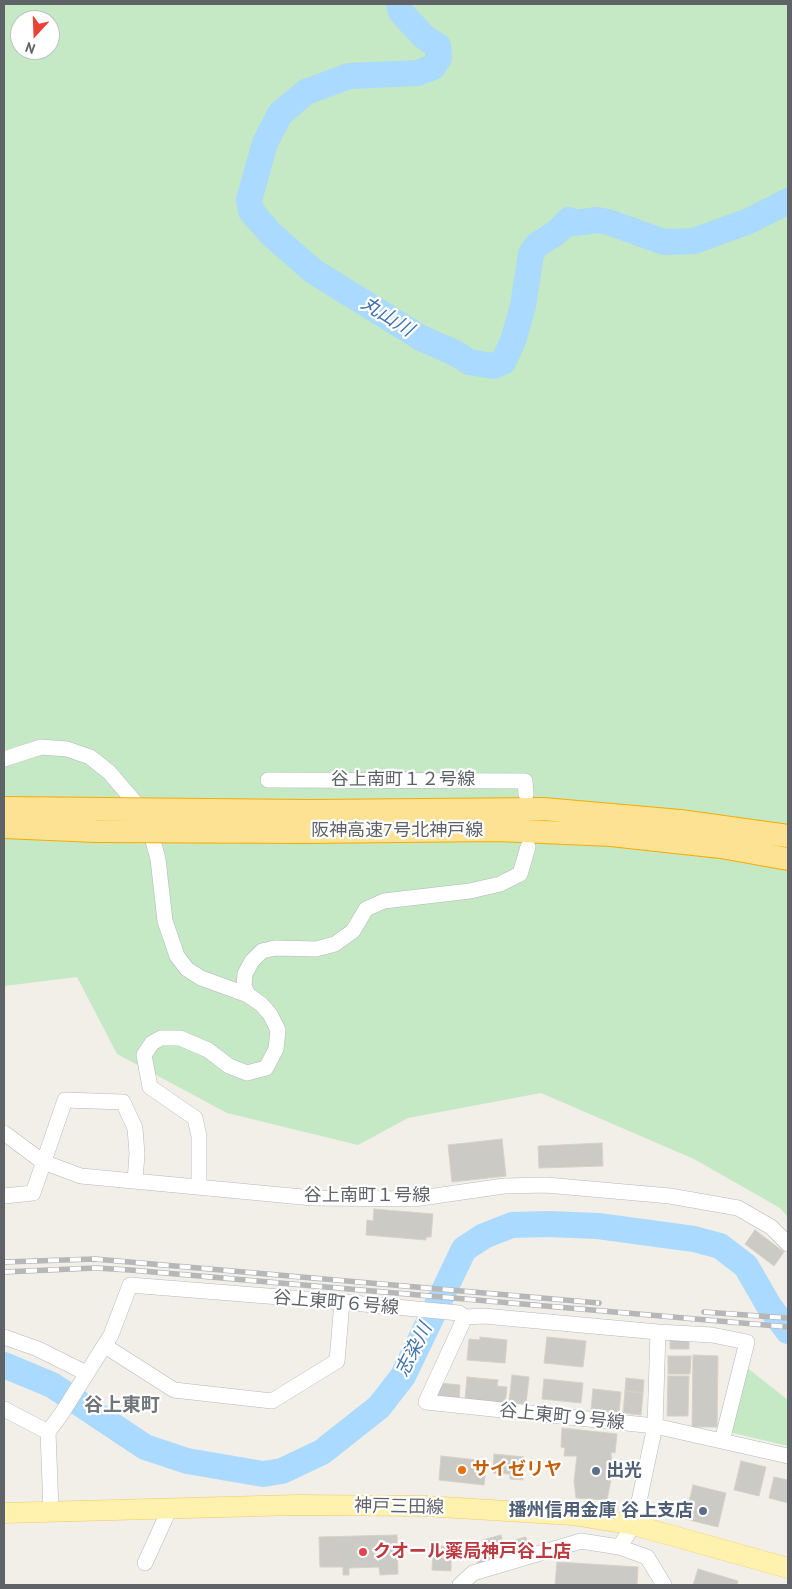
<!DOCTYPE html>
<html>
<head>
<meta charset="utf-8">
<style>
  body { margin:0 }
  #map { position:relative; width:792px; height:1589px; overflow:hidden; background:#f1efe8; font-family:"PT Sans",sans-serif }
  canvas { display:block }
  .frame { position:absolute; inset:0; border:5px solid #5f6368; pointer-events:none }
  .north { position:absolute; left:10px; top:10px; width:50px; height:50px; box-sizing:border-box; background:#fff; border:1px solid #bfc1c3; border-radius:50%; rotate:200deg; font-size:14px; font-weight:700; line-height:20px; text-align:center; color:#5f6368 }
  .north::after { content:''; display:block; margin:auto; width:18px; height:22px; background:#ea4335; clip-path:polygon(50% 0,100% 100%,50% 72%,0 100%) }
</style>
</head>
<body>
<div id="map">
<canvas width="792" height="1589"></canvas>
<div class="frame"></div>
<div class="north">N</div>
</div>
<script>
const ctx = document.querySelector('canvas').getContext('2d');
ctx.lineJoin = 'round';
function paint(path, color) {
  ctx.fillStyle = color;
  ctx.fill(path, 'evenodd');
}
function toPath(rows) {
  const path = new Path2D();
  for (const r of rows) {
    path.moveTo(r[0], r[1]);
    for (let i = 2; i < r.length; i += 2) path.lineTo(r[i], r[i + 1]);
  }
  return path;
}
function strokePath(path, color, width, dash) {
  ctx.strokeStyle = color;
  ctx.lineWidth = width;
  ctx.lineCap = dash ? 'butt' : 'round';
  ctx.setLineDash(dash || []);
  ctx.stroke(path);
}
function write(font, color, halo, rows, align = 'center') {
  ctx.font = font + ' "PT Sans","Noto Sans JP",sans-serif';
  ctx.lineWidth = 4.5;
  ctx.setLineDash([]);
  ctx.textBaseline = 'middle';
  ctx.strokeStyle = halo;
  ctx.fillStyle = color;
  for (const [text, x, y, turn = 0] of rows) {
    ctx.save();
    ctx.translate(x, y);
    ctx.rotate((+turn || 0) * Math.PI / 180);
    ctx.textAlign = isNaN(turn) ? turn : align;
    if (halo) ctx.strokeText(text, 0, 0);
    ctx.fillText(text, 0, 0);
    ctx.restore();
  }
}
paint(toPath([
  [4,4,788,4,788,1217,780,1208,694,1159,541,1093,408,1118,358,1145,227,1113,117,1054,77,977,4,986],
  [20,20,50,20,50,50,20,50],
  [746,1367,788,1400,788,1446,729,1432]
]), '#c5e8c5');
strokePath(toPath([
  [399,4,401,12,423,36,438,46,439,58,433,67,418,73,349,76,306,92,280,114,265,143,249,200,251,211,271,234,313,271,421,338,457,354,469,362,493,366,503,362,513,341,523,306,531,254,537,245,556,233,569,220,574,223,597,220,608,222,664,242,694,241,749,221,788,201],
  [4,1365,52,1385,145,1447,187,1461,263,1474,282,1471,322,1452,379,1407,403,1376,464,1249,484,1236,512,1225,548,1224,598,1226,694,1239,720,1246,746,1266,769,1306,788,1331]
]), '#aadaff', 26);
const building = toPath([
  [502,1139,506,1176,452,1182,448,1145,502,1139],
  [602,1143,603,1166,539,1168,538,1146,602,1143],
  [374,1209,433,1214,431,1237,426,1237,426,1240,366,1235,367,1220,373,1221,374,1209],
  [755,1230,784,1252,774,1266,745,1244,755,1230],
  [480,1337,507,1340,505,1363,467,1360,469,1339,480,1340,480,1337],
  [547,1337,586,1341,583,1367,544,1363,547,1337],
  [670,1339,689,1340,689,1349,670,1349,670,1339],
  [693,1355,718,1356,717,1427,692,1427,693,1355],
  [668,1356,691,1356,690,1374,668,1374,668,1356],
  [512,1375,529,1377,526,1404,509,1402,512,1375],
  [668,1376,689,1376,688,1416,667,1416,668,1376],
  [467,1377,498,1380,497,1386,507,1387,505,1404,465,1399,467,1377],
  [626,1378,644,1380,643,1393,625,1391,626,1378],
  [544,1379,583,1383,581,1403,542,1399,544,1379],
  [439,1383,460,1385,459,1402,437,1400,439,1383],
  [593,1389,621,1392,619,1413,591,1410,593,1389],
  [625,1391,643,1393,641,1415,623,1413,625,1391],
  [562,1428,617,1434,615,1453,611,1452,612,1474,607,1500,576,1498,574,1481,577,1456,564,1456,565,1448,561,1447,562,1428],
  [494,1454,524,1457,523,1480,510,1479,510,1474,493,1473,494,1454],
  [441,1456,487,1461,484,1485,439,1480,441,1456],
  [741,1461,766,1467,759,1496,734,1490,741,1461],
  [774,1477,788,1480,788,1503,769,1498,774,1477],
  [693,1485,726,1493,718,1527,685,1519,693,1485],
  [397,1535,398,1574,380,1575,379,1567,349,1568,349,1575,343,1575,343,1567,320,1567,319,1537,397,1535],
  [501,1535,503,1543,526,1537,529,1550,478,1564,476,1555,485,1552,482,1540,501,1535],
  [433,1546,464,1547,459,1557,451,1557,451,1571,432,1570,433,1546],
  [557,1562,638,1567,637,1585,640,1585,555,1585,557,1562],
  [698,1569,738,1581,737,1585,693,1585,698,1569]
]);
paint(building, '#cccac5');
strokePath(building, '#d6d1c6', 1);
const minor = toPath([
  [4,759,41,747,67,749,90,757,109,772,146,815,158,859,165,921,177,956,187,969,201,978,248,995],
  [268,780,525,781,526,794],
  [4,1133,43,1162,81,1176,313,1198,414,1199,504,1186,546,1185,670,1196,738,1208,771,1227,788,1244],
  [199,1186,199,1136,195,1118,150,1087,144,1055,152,1043,161,1038,180,1038,208,1050,229,1066,247,1073,266,1068,276,1049,278,1030,270,1014,261,1004,248,995,244,986,245,974,252,961,262,951,275,948,316,949,335,944,353,931,366,909,384,901,470,891,500,884,520,874,528,847],
  [4,1196,33,1193,65,1100,123,1102,135,1128,137,1154,135,1181],
  [465,1317,426,1402,655,1426,788,1456],
  [658,1332,712,1335,747,1342,722,1441],
  [4,1337,38,1349,86,1373],
  [105,1346,174,1390,272,1401,337,1361,342,1302],
  [4,1409,48,1432],
  [51,1511,48,1432,62,1413,111,1335,130,1285,342,1302,459,1313,465,1317,484,1316,658,1332,655,1426,634,1525,619,1547],
  [145,1563,170,1508],
  [460,1585,473,1573,581,1541,619,1547,647,1557,664,1585]
]);
const major = toPath([
  [4,1513,297,1505,425,1506,573,1515,634,1525,788,1568]
]);
const highway = toPath([
  [309,811,543,809,680,821,788,836],
  [306,832,498,830,611,835,721,847,788,859]
]);
strokePath(minor, '#b5b8bc', 16);
strokePath(major, '#f2c960', 21);
strokePath(highway, '#f9ab00', 24);
strokePath(minor, '#fff', 15);
strokePath(major, '#fff2af', 20);
strokePath(highway, '#fde293', 22);
const rail = toPath([
  [4,1262,95,1259,599,1303],
  [4,1272,95,1268,130,1270,788,1327],
  [704,1312,788,1318]
]);
strokePath(rail, '#b6b7b8', 5.5);
strokePath(rail, '#fff', 4, [11]);
const highwayBridge = toPath([
  [4,808,309,811],
  [4,827,95,831,306,832]
]);
strokePath(highwayBridge, '#f9ab00', 24, []);
strokePath(highwayBridge, '#fde293', 22);
for (const [x, y, r, color] of [
  [462,1470,5,"#e8710a"],
  [596,1471,5,"#5c6f8a"],
  [703,1511,5,"#5c6f8a"],
  [363,1552,5,"#e0444e"]
]) {
  const dot = new Path2D();
  dot.arc(x, y, r, 0, 2 * Math.PI);
  ctx.fillStyle = color;
  ctx.fill(dot);
  strokePath(dot, '#fff', 2);
}
write('18px', '#5f6368', '#fff', [
  ["谷上南町１２号線",403,780],
  ["阪神高速7号北神戸線",397,831],
  ["谷上南町１号線",367,1196],
  ["谷上東町６号線",336,1303,5],
  ["谷上東町９号線",562,1417,6],
  ["神戸三田線",399,1507,1]
]);
write('bold 18px', '#c56008', '#fff', [
  ["サイゼリヤ",472,1470]
], 'left');
write('bold 18px', '#4e5e75', '#fff', [
  ["出光",606,1471],
  ["播州信用金庫 谷上支店",693,1511,"right"]
], 'left');
write('bold 18px', '#be3a42', '#fff', [
  ["クオール薬局神戸谷上店",373,1552]
], 'left');
write('italic 19px', '#4174aa', '#fff', [
  ["丸山川",387,317,32],
  ["志染川",414,1350,-63]
]);
write('bold 19px', '#70757a', '#fff', [
  ["谷上東町",122,1406]
]);
</script>
</body>
</html>
